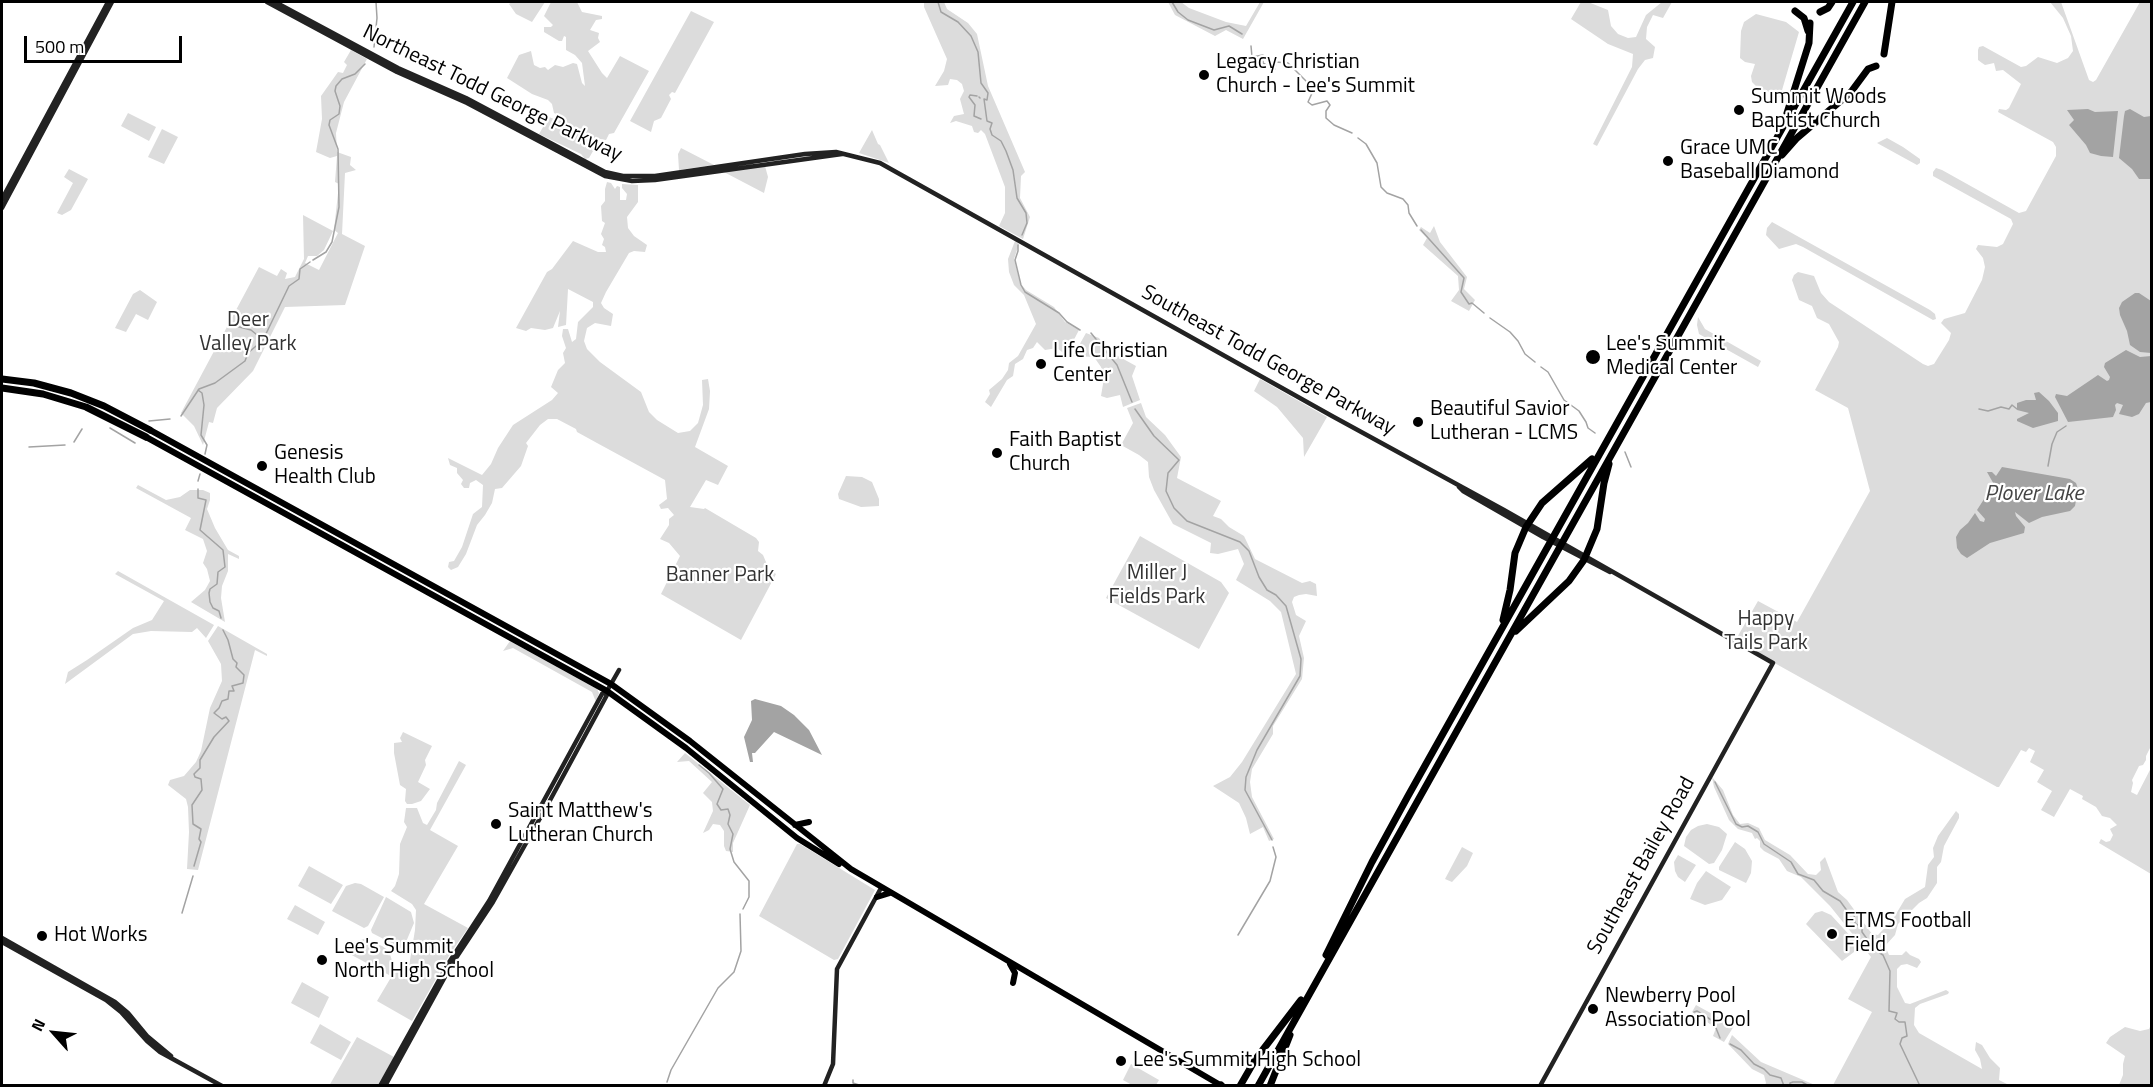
<!DOCTYPE html>
<html>
<head>
<meta charset="utf-8">
<style>
  body { margin:0 }
  #map { position:relative; width:2153px; height:1087px; overflow:hidden; background:#fff; font-family:"Titillium Web",sans-serif }
  canvas { display:block }
  .frame { position:absolute; inset:0; border:3px solid #000; pointer-events:none }
  .north { position:absolute; left:24px; top:1003px; width:60px; height:60px; -webkit-text-stroke:4px #fff; paint-order:stroke; rotate:297deg; font-size:16px; font-weight:700; line-height:24px; text-align:center; color:#000 }
  .north::after { content:''; display:block; margin:auto; width:21px; height:27px; background:#000; clip-path:polygon(50% 0,100% 100%,50% 72%,0 100%) }
  .scale { position:absolute; left:24px; top:36px; width:158px; height:27px; box-sizing:border-box; border:3px solid #000; border-top:0; padding-left:8px; font-size:18px; line-height:21px; white-space:nowrap; color:#000; -webkit-text-stroke:4px #fff; paint-order:stroke }
</style>
</head>
<body>
<div id="map">
<canvas width="2153" height="1087"></canvas>
<div class="frame"></div>
<div class="north">N</div>
<div class="scale">500 m</div>
</div>
<script>
const ctx = document.querySelector('canvas').getContext('2d');
ctx.lineJoin = 'round';
function paint(path, color) {
  ctx.fillStyle = color;
  ctx.fill(path, 'evenodd');
}
function toPath(rows) {
  const path = new Path2D();
  for (const r of rows) {
    path.moveTo(r[0], r[1]);
    for (let i = 2; i < r.length; i += 2) path.lineTo(r[i], r[i + 1]);
  }
  return path;
}
function strokePath(path, color, width, dash) {
  ctx.strokeStyle = color;
  ctx.lineWidth = width;
  ctx.lineCap = dash ? 'butt' : 'round';
  ctx.setLineDash(dash || []);
  ctx.stroke(path);
}
function write(font, color, halo, rows, align = 'center') {
  ctx.font = font + ' "Titillium Web",sans-serif';
  ctx.lineWidth = 4.5;
  ctx.setLineDash([]);
  ctx.textBaseline = 'middle';
  ctx.strokeStyle = halo;
  ctx.fillStyle = color;
  for (const [text, x, y, turn = 0] of rows) {
    ctx.save();
    ctx.translate(x, y);
    ctx.rotate((+turn || 0) * Math.PI / 180);
    ctx.textAlign = isNaN(turn) ? turn : align;
    if (halo) ctx.strokeText(text, 0, 0);
    ctx.fillText(text, 0, 0);
    ctx.restore();
  }
}
paint(toPath([
  [512,2,545,2,532,22,516,14,509,4],
  [551,2,577,2,582,12,602,16,602,19,596,20,590,30,599,33,598,38,600,42,588,51,602,73,607,78,620,56,649,71,614,133,609,134,606,140,600,139,589,158,585,159,581,154,539,134,549,117,554,119,555,117,559,120,564,118,554,113,552,104,548,100,532,94,507,78,519,55,531,51,534,65,540,68,545,67,548,70,555,65,563,67,573,63,577,64,582,83,585,86,582,63,575,55,566,50,566,37,564,36,562,41,559,41,544,32,544,27,551,27,553,25,544,16],
  [924,2,944,2,947,9,968,23,977,34,988,86,1025,172,1021,176,1020,198,1030,217,1023,239,999,226,1005,213,1005,187,985,134,981,130,978,133,974,132,972,126,956,121,950,123,954,116,964,114,960,99,964,91,962,84,957,80,950,79,948,85,935,86,944,71,947,59,924,7],
  [1168,2,1181,2,1189,8,1226,22,1246,26,1260,2,1264,2,1243,39,1226,30,1215,36,1175,15],
  [1581,2,1588,2,1608,10,1611,26,1618,34,1628,38,1636,37,1646,15,1662,2,1672,2,1663,18,1653,15,1647,27,1646,39,1655,47,1653,58,1645,60,1638,69,1597,146,1593,144,1632,67,1633,54,1608,44,1571,19],
  [2050,2,2061,2,2089,80,2093,82,2096,80,2140,2,2151,2,2152,744,2146,756,2146,760,2143,765,2139,766,2132,780,2133,783,2131,792,2137,795,2151,768,2151,874,2099,843,2101,839,2106,842,2110,841,2113,835,2110,829,2117,825,2110,818,2102,816,2096,807,2082,799,2083,796,2070,789,2054,817,2041,810,2052,791,2037,782,2044,770,2030,762,2035,751,2029,748,2026,752,2021,750,1999,787,1997,787,1735,641,1758,601,1797,622,1870,491,1848,408,1815,390,1838,347,1839,342,1829,324,1817,318,1812,306,1799,300,1792,280,1794,275,1798,272,1814,276,1821,293,1829,302,1923,364,1928,366,1934,364,1949,340,1951,333,1941,323,1944,319,1965,313,1982,280,1985,267,1983,258,1976,249,1978,245,1997,247,2003,244,2013,224,2011,219,1933,176,1933,172,1936,168,1942,170,2019,213,2026,211,2056,156,2056,147,2053,142,1998,112,1999,109,2006,110,2009,108,2021,84,2003,70,1996,71,1994,63,1985,65,1982,63,1978,60,1978,50,1979,47,1983,46,2021,67,2026,66,2038,57,2057,63,2068,58,2073,51,2071,36,2063,18],
  [691,11,714,22,675,93,672,92,669,95,671,99,661,118,654,121,651,132,630,121],
  [1756,14,1786,22,1799,32,1780,97,1776,98,1767,91,1762,92,1752,82,1751,76,1755,64,1745,62,1740,58,1741,31,1744,22],
  [351,50,367,59,344,102,336,133,337,152,351,157,350,165,356,170,345,173,342,234,365,246,345,305,285,307,253,371,217,408,213,423,209,422,203,445,194,426,181,413,259,267,277,276,281,269,287,273,285,279,295,277,304,259,303,215,333,231,324,250,317,256,308,256,305,263,319,270,338,233,334,230,339,184,335,182,337,156,330,158,316,152,322,119,321,96,338,72,343,73,347,65,344,62],
  [128,113,156,127,149,141,121,126],
  [162,129,178,137,164,164,148,157],
  [872,130,878,144,880,145,889,163,859,153],
  [1887,138,1903,147,1920,159,1920,163,1917,165,1877,143],
  [681,148,714,165,679,170,678,154],
  [765,166,768,177,764,193,722,171],
  [69,169,88,179,71,210,62,215,57,213,73,183,64,177],
  [607,182,611,183,615,189,617,186,620,187,620,200,626,200,627,194,622,188,622,184,638,185,638,202,627,217,628,228,634,236,647,245,645,252,634,251,629,253,606,292,601,303,604,308,613,314,611,326,595,323,587,328,584,341,587,349,600,362,641,392,649,412,657,420,678,433,690,431,698,423,703,405,702,380,708,379,710,391,709,409,695,447,728,466,718,485,706,480,690,507,704,509,705,508,756,538,759,542,758,551,763,555,769,569,776,574,741,640,661,594,680,556,669,543,660,539,669,525,669,519,674,515,668,508,661,509,659,505,667,499,665,480,597,443,577,432,576,429,557,419,548,419,540,425,526,443,528,446,521,466,502,488,495,489,492,503,485,515,477,525,466,554,458,567,451,570,448,567,449,562,454,561,462,547,473,514,482,507,483,485,476,480,470,483,469,488,464,488,461,484,463,480,457,473,457,468,450,465,448,458,482,475,491,464,498,448,513,425,552,400,558,393,551,387,558,370,565,363,563,353,566,348,562,336,563,329,568,329,572,342,576,339,578,322,593,307,593,302,568,289,566,325,558,327,560,311,553,328,545,330,531,328,526,331,516,328,547,272,552,269,573,241,598,252,606,252,605,247,602,245,604,239,601,234,605,223,602,221,601,206,605,201,605,189],
  [1772,222,1930,310,1935,314,1936,319,1933,320,1803,247,1796,244,1779,249,1766,235,1767,228],
  [1434,226,1440,242,1467,277,1464,289,1475,300,1469,311,1451,301,1459,290,1458,276,1423,245,1427,238,1419,230,1421,227,1430,233],
  [1015,241,1019,244,1014,259,1020,283,1026,290,1054,307,1065,322,1079,330,1066,355,1057,348,1045,350,1037,342,1033,348,1027,350,1023,359,1015,364,1013,376,1007,380,991,407,985,402,990,394,989,390,1002,379,1008,370,1009,363,1018,356,1036,324,1024,295,1014,285,1009,272,1008,259],
  [140,290,157,302,148,320,136,314,126,332,115,328,133,294],
  [1698,317,1705,329,1761,361,1758,367,1699,334,1697,325],
  [1086,333,1099,338,1107,350,1136,366,1132,376,1140,400,1123,407,1120,395,1107,398,1101,396,1104,378,1101,367,1094,357,1073,356],
  [1260,379,1327,417,1304,457,1303,438,1277,407,1254,391],
  [1141,403,1146,417,1165,435,1181,457,1177,478,1221,501,1213,516,1221,519,1229,527,1244,536,1255,559,1302,583,1310,581,1316,584,1317,596,1306,594,1299,595,1294,597,1292,602,1296,615,1306,621,1299,636,1304,658,1302,679,1273,726,1273,734,1252,769,1250,782,1252,797,1274,839,1269,841,1263,827,1250,834,1246,818,1239,803,1213,786,1230,777,1242,762,1296,674,1281,612,1270,601,1236,580,1244,564,1238,549,1218,554,1210,553,1211,543,1173,524,1154,490,1149,477,1148,462,1139,455,1121,445,1133,423,1127,408],
  [846,476,862,477,872,482,879,499,879,506,861,507,839,499,838,494],
  [138,485,166,500,180,497,190,490,203,490,210,493,210,500,207,509,215,528,228,550,239,556,239,559,228,554,228,571,222,586,221,598,225,622,191,602,205,590,210,581,207,569,203,563,207,551,203,539,185,530,191,518,136,488],
  [1140,536,1221,582,1229,593,1199,649,1106,598],
  [118,571,214,625,206,638,197,628,192,632,151,631,133,634,65,684,68,672,87,660,133,628,152,620,164,601,115,574],
  [218,626,267,654,267,656,255,650,198,870,187,869,189,832,188,807,186,799,168,785,170,780,184,776,196,762,201,751,210,708,222,681,221,664,208,641],
  [510,641,597,689,599,693,596,702,592,692,513,648,503,651],
  [403,732,432,746,425,760,426,765,418,782,430,789,421,801,412,804,407,804,405,801,406,789,400,785,394,753,394,743,402,742,400,738],
  [685,753,750,805,733,843,733,852,726,851,724,846,724,831,720,825,713,824,709,830,703,833,713,811,712,802,703,793,712,782,689,761,677,762],
  [459,761,466,765,430,830,458,846,424,904,468,928,450,954,412,1021,377,1001,393,974,409,966,415,930,416,910,412,904,391,891,395,886,399,874,400,844,407,827,404,822,406,808,417,808,423,823,427,825,436,810,437,803],
  [1712,777,1723,790,1733,815,1740,824,1748,823,1759,828,1765,840,1790,855,1808,874,1816,875,1821,870,1820,862,1825,857,1838,892,1847,900,1872,934,1878,935,1893,919,1905,899,1925,887,1928,865,1934,857,1933,848,1938,836,1956,811,1959,814,1959,818,1944,846,1941,862,1937,867,1937,883,1927,898,1919,903,1898,924,1895,935,1885,946,1889,955,1902,955,1906,951,1910,955,1919,959,1921,962,1917,968,1907,964,1901,965,1897,969,1897,987,1905,1003,1910,1004,1946,990,1949,992,1948,994,1920,1004,1915,1008,1914,1025,1919,1033,1982,1069,1980,1059,1975,1050,1976,1042,1982,1045,1990,1058,2000,1068,1999,1080,2009,1085,1833,1085,1872,1012,1848,999,1871,957,1830,906,1801,877,1787,871,1779,859,1764,851,1760,847,1760,841,1757,838,1755,839,1752,833,1738,829,1729,820,1714,787],
  [1707,824,1719,827,1727,834,1722,850,1714,863,1709,864,1684,846,1686,837,1691,830,1698,826],
  [1735,842,1745,849,1752,861,1751,873,1746,883,1719,870,1719,867],
  [797,844,800,844,875,890,838,959,834,960,759,916],
  [1462,847,1473,853,1467,866,1452,882,1445,879],
  [1678,855,1696,865,1685,882,1678,877,1675,871,1674,862],
  [309,866,343,885,331,904,298,886],
  [1706,871,1731,887,1722,900,1705,905,1690,899,1697,883],
  [355,883,361,884,384,897,368,926,364,928,332,911,346,886],
  [386,897,411,912,414,923,403,949,372,933,371,930],
  [295,905,325,922,318,935,287,919],
  [1822,911,1831,915,1855,941,1854,952,1842,961,1806,924,1815,913],
  [364,939,382,946,389,951,393,964,389,975,346,952,352,943],
  [302,982,329,997,319,1018,291,1003],
  [1696,1005,1734,1026,1724,1042,1713,1036,1716,1028,1692,1012],
  [320,1024,351,1042,341,1060,310,1043],
  [2151,1025,2151,1085,2119,1085,2123,1075,2123,1064,2125,1056,2106,1043,2110,1037,2125,1027,2140,1031,2149,1029],
  [1732,1035,1761,1062,1815,1085,1765,1085,1766,1083,1764,1075,1752,1069,1728,1044],
  [357,1037,394,1057,378,1085,329,1086],
  [1131,1064,1159,1080,1156,1085,1132,1085,1123,1080]
]), '#dcdcdc');
paint(toPath([
  [2088,109,2095,112,2118,111,2113,157,2101,156,2090,153,2086,145,2069,125,2074,120,2067,110],
  [2130,109,2144,117,2151,116,2151,179,2139,179,2132,169,2119,158,2124,116,2125,111],
  [2135,293,2139,293,2151,301,2151,353,2140,352,2130,345,2127,331,2120,315,2119,308,2122,302],
  [2126,350,2140,357,2151,356,2151,402,2146,403,2139,414,2132,417,2119,414,2123,405,2117,403,2115,405,2116,410,2113,417,2068,422,2055,397,2056,394,2067,396,2098,375,2107,381,2109,380,2110,377,2104,367,2105,363],
  [2039,392,2049,401,2058,413,2058,421,2033,428,2017,421,2017,419,2029,413,2017,410,2017,403,2026,400,2036,400,2034,393],
  [2002,467,2070,479,2076,483,2078,489,2075,506,2070,511,2042,517,2029,523,2015,512,2016,516,2025,527,2024,533,1990,543,1967,558,1961,554,1957,548,1956,537,1960,530,1968,523,1975,513,1980,521,1984,522,1985,519,1977,510,1988,493,1992,491,2004,494,1996,488,1987,472,1992,472,1996,476],
  [755,699,781,706,794,715,809,730,822,755,774,732,755,753,752,753,753,762,750,762,744,737,752,720,751,701]
]), '#a3a3a3');
strokePath(toPath([
  [938,2,941,12,958,22,971,36,978,52,981,83,988,93,987,100,984,99,987,121,992,123,990,129,992,135,1001,141,1006,151,1013,170,1017,198,1026,213,1027,223,1022,235],
  [1172,2,1178,12,1188,20,1214,30,1229,26,1242,34],
  [1251,46,1252,57,1263,55,1263,63,1271,68,1275,69,1276,62,1288,63,1306,81],
  [374,47,377,18,376,2],
  [1309,86,1313,91,1308,102,1312,105,1327,101,1330,105,1326,111,1326,118,1334,125,1352,133],
  [977,96,970,95,969,97,975,105,974,116,981,119],
  [979,97,980,98],
  [1358,138,1366,144,1377,163,1381,187,1387,193,1403,199,1408,205,1409,213,1417,226],
  [1421,230,1464,278,1461,292,1469,304,1472,303,1484,313],
  [1018,245,1018,251,1015,260,1021,285,1025,292,1059,313,1067,322,1080,330],
  [313,260,326,252,332,242,339,207,338,149,329,125,330,120,339,114,340,106,335,91,336,86,342,79,355,74,365,64],
  [1490,318,1510,332,1518,341,1525,354,1535,362],
  [228,324,251,330,262,339],
  [1091,333,1117,365,1132,402],
  [1541,367,1548,372,1564,400,1579,411,1586,422,1588,428,1595,433],
  [198,390,202,393,204,405,201,435,207,445,205,454],
  [1135,409,1154,436,1179,460,1168,473,1166,491,1174,508,1187,521,1240,542,1249,551,1259,577,1267,590,1276,595,1286,606,1301,659,1300,676,1257,750,1246,777,1245,790,1272,840],
  [1979,409,1988,411,2001,407,2009,409,2012,405,2017,409],
  [181,416,199,389,215,383,245,361,248,353,263,340,289,286,299,279,300,269,310,262],
  [149,421,170,419],
  [110,428,135,443],
  [74,442,82,429],
  [29,447,65,445],
  [1625,452,1631,467],
  [2048,466,2052,444,2057,432,2066,426],
  [198,481,200,474],
  [198,489,198,498,206,500,200,530,223,550,225,567,218,572,217,584,210,589,209,593,210,602,213,608,219,611,221,618],
  [699,765,709,773,723,789,717,804,721,810,728,809,730,815,728,824,733,834,730,849,734,862,749,881,749,897,743,909],
  [1715,782,1736,824,1742,827,1748,826,1758,832,1764,844,1791,862,1798,874,1814,880,1823,891,1840,901,1848,912,1854,915,1855,923,1862,928,1862,932,1875,950,1883,955,1890,971,1889,1011,1897,1013,1895,1019,1899,1022,1905,1022,1907,1036,1902,1038,1900,1044,1920,1086],
  [194,866,201,842,199,839,201,829,193,824,192,805,202,790,201,779,195,777,194,774,200,768,200,760,214,737,229,721,226,717,222,719,214,713,219,708,222,701,228,699,229,691,234,691,232,686,243,683,244,675,236,667,237,663,233,659,228,640,223,630],
  [182,913,193,876],
  [1238,935,1270,881,1276,857,1273,847],
  [1694,1012,1697,1011,1713,1021,1715,1025],
  [1716,1028,1720,1038],
  [1730,1044,1741,1050,1754,1064,1764,1069,1770,1075,1781,1078,1784,1086],
  [853,1080,853,1083,862,1086],
  [667,1082,671,1070,718,988,734,972,741,951,740,914],
  [1790,1086,1790,1083,1793,1082,1802,1082,1809,1086]
]), '#a3a3a3', 1.5);
strokePath(toPath([
  [267,2,397,72,467,103,605,176,632,181,655,180,842,154],
  [275,2,398,68,466,98,605,172,623,176,655,176,805,154,836,152,880,163,1332,416,1504,510,1773,663,1540,1086],
  [2,199,108,2],
  [2,208,112,2],
  [1459,487,1463,491,1543,537,1610,572],
  [2,938,115,1002,128,1013,147,1036,171,1056],
  [2,942,106,1000,121,1012,147,1041,160,1052,222,1086],
  [380,1086,448,964,489,901,602,694,607,691,619,670],
  [385,1086,452,964,493,902,548,804,607,695,607,691],
  [824,1086,833,1064,837,969,881,888]
]), '#222', 4.5);
strokePath(toPath([
  [150,430,611,684,690,741,851,869,1222,1086],
  [146,437,607,691,686,748,797,838,839,864],
  [795,825,809,822],
  [877,897,890,893],
  [1010,964,1015,973,1013,983]
]), '#000', 6);
strokePath(toPath([
  [1795,11,1804,18,1808,31],
  [1820,12,1828,8,1832,2],
  [1884,54,1892,2],
  [1787,113,1809,43,1810,23],
  [1782,155,1797,138,1851,92,1868,69,1876,66],
  [2,379,34,383,71,393,104,406,150,430],
  [2,388,43,394,86,407,146,437],
  [1503,620,1510,590,1515,553,1526,527,1542,503,1592,459],
  [1516,631,1569,581,1584,560,1597,529,1604,483,1609,464],
  [1326,955,1372,862,1408,796,1853,2],
  [1221,1085,1222,1086],
  [1240,1086,1255,1060,1301,1000],
  [1258,1086,1865,2],
  [1270,1086,1290,1035]
]), '#000', 7);
for (const [x, y, r, color] of [
  [1204,75,6,"#000"],
  [1739,110,6,"#000"],
  [1668,161,6,"#000"],
  [1593,357,8,"#000"],
  [1041,364,6,"#000"],
  [1418,422,6,"#000"],
  [997,453,6,"#000"],
  [262,466,6,"#000"],
  [496,824,6,"#000"],
  [1832,934,6,"#000"],
  [42,936,6,"#000"],
  [322,960,6,"#000"],
  [1593,1009,6,"#000"],
  [1121,1061,6,"#000"]
]) {
  const dot = new Path2D();
  dot.arc(x, y, r, 0, 2 * Math.PI);
  ctx.fillStyle = color;
  ctx.fill(dot);
  strokePath(dot, '#fff', 2);
}
write('21px', '#000', '#fff', [
  ["Legacy Christian",1216,63],
  ["Church - Lee's Summit",1216,87],
  ["Summit Woods",1751,98],
  ["Baptist Church",1751,122],
  ["Grace UMC",1680,149],
  ["Baseball Diamond",1680,173],
  ["Lee's Summit",1606,345],
  ["Medical Center",1606,369],
  ["Life Christian",1053,352],
  ["Center",1053,376],
  ["Beautiful Savior",1430,410],
  ["Lutheran - LCMS",1430,434],
  ["Faith Baptist",1009,441],
  ["Church",1009,465],
  ["Genesis",274,454],
  ["Health Club",274,478],
  ["Saint Matthew's",508,812],
  ["Lutheran Church",508,836],
  ["ETMS Football",1844,922],
  ["Field",1844,946],
  ["Hot Works",54,936],
  ["Lee's Summit",334,948],
  ["North High School",334,972],
  ["Newberry Pool",1605,997],
  ["Association Pool",1605,1021],
  ["Lee's Summit High School",1133,1061]
], 'left');
write('21px', '#000', '#fff', [
  ["Northeast Todd George Parkway",492,94,26],
  ["Southeast Todd George Parkway",1268,361,29],
  ["Southeast Bailey Road",1642,866,-61]
]);
write('21px', '#333', '#fff', [
  ["Deer",248,321],
  ["Valley Park",248,345],
  ["Miller J",1157,574],
  ["Fields Park",1157,598],
  ["Banner Park",720,576],
  ["Happy",1766,620],
  ["Tails Park",1766,644]
]);
write('italic 22px', '#444', '#fff', [
  ["Plover Lake",2034,495]
]);
</script>
</body>
</html>
